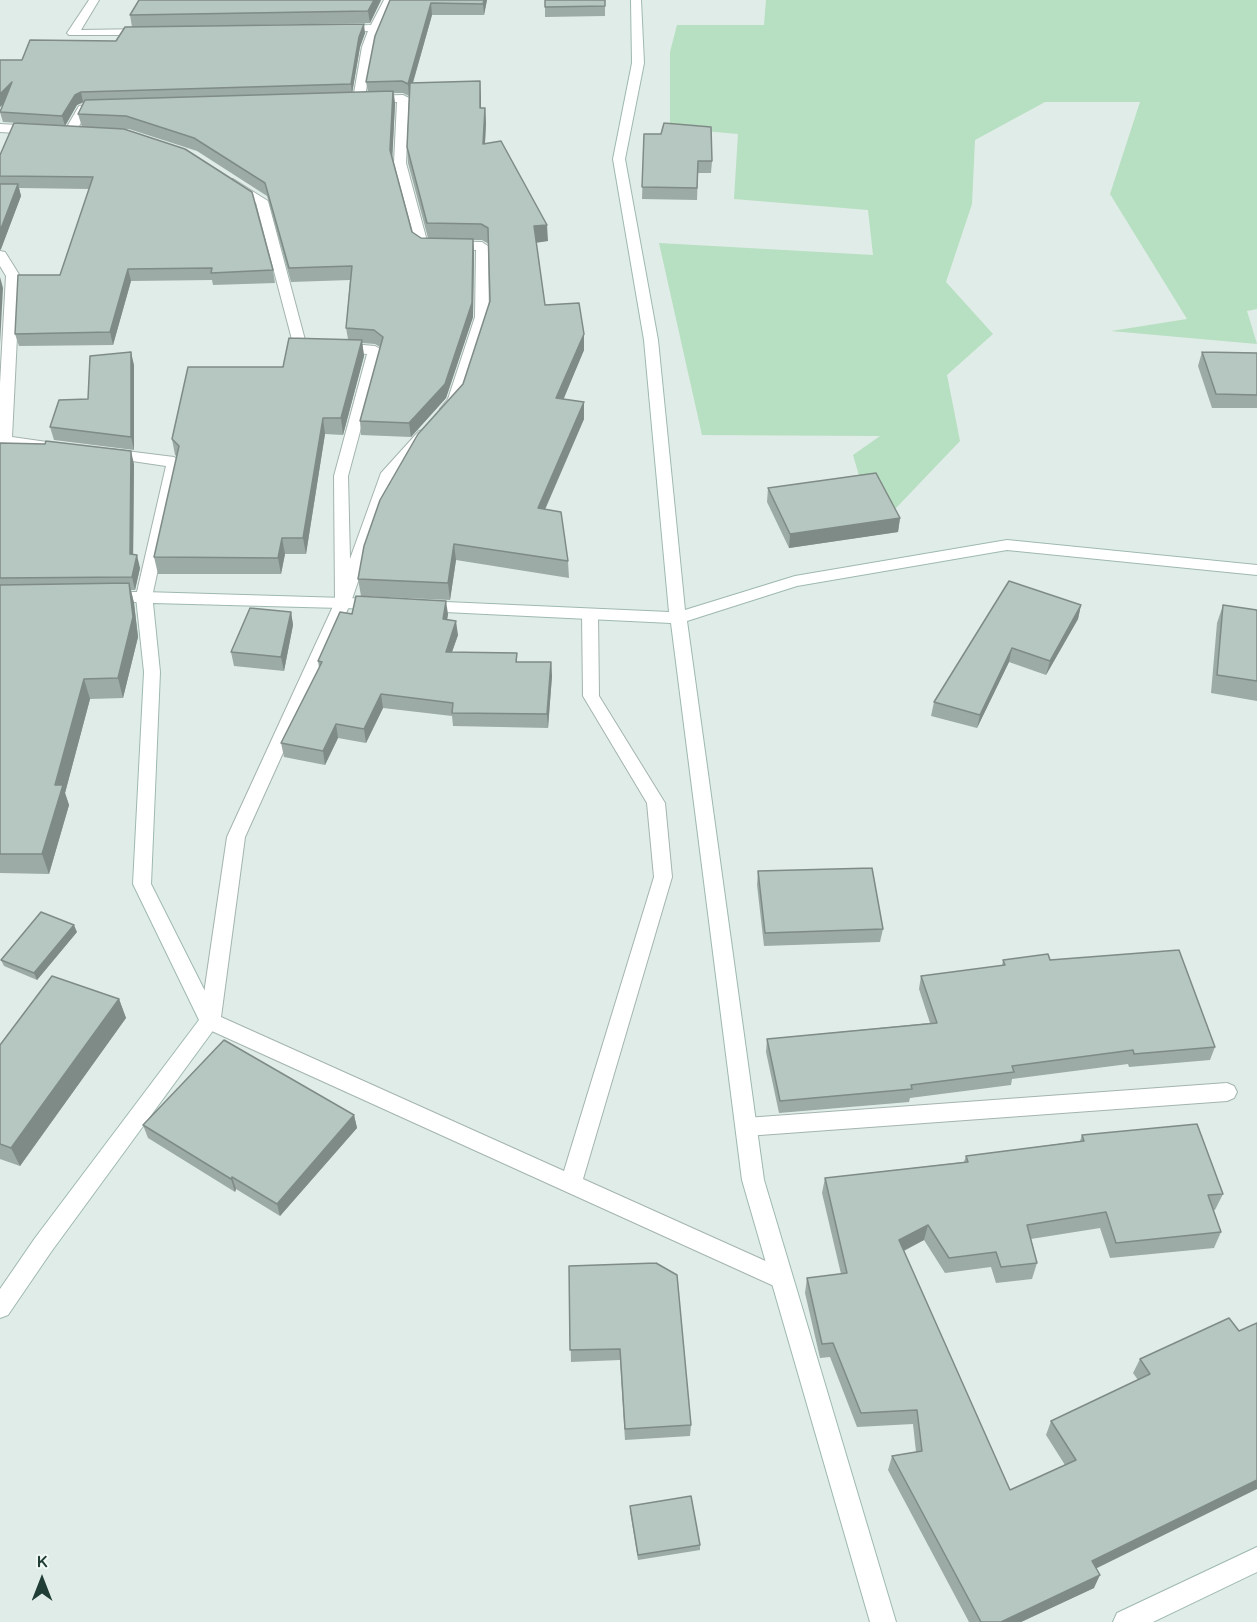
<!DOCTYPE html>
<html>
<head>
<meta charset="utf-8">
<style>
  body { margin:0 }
  #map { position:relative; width:1257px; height:1622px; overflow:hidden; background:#e0ece7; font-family:"Varela Round",sans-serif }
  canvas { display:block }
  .north { position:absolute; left:12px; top:1550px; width:60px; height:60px; -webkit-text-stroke:4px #f1f9f5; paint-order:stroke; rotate:0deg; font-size:16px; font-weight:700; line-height:24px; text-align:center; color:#203e35 }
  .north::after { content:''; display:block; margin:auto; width:21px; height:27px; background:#203e35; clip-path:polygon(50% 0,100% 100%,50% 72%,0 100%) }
</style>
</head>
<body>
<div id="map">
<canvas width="1257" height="1622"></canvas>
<div class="north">K</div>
</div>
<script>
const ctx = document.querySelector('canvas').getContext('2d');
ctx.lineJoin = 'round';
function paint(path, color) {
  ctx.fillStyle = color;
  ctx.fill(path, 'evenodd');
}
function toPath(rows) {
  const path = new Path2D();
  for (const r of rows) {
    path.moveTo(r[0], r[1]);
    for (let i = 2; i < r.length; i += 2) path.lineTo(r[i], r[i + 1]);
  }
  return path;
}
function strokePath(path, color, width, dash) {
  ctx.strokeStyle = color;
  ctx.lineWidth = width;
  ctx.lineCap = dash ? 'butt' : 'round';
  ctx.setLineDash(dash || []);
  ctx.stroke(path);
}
paint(toPath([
  [766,0,1257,0,1257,309,1247,311,1257,344,1111,331,1187,319,1110,194,1140,102,1045,102,975,140,972,204,946,282,993,334,947,375,960,441,875,530,853,455,880,436,702,435,659,243,873,255,868,210,734,199,738,134,670,128,670,52,677,25,764,25]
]), '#b7dfc1');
const street = toPath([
  [89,0,99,0,81,30,145,29,150,32,145,35,69,35,67,33,89,0],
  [384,0,394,0,374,47,365,96,403,95,409,98,406,163,427,241,482,242,488,246,489,317,462,400,452,412,447,413,440,409,448,399,475,317,476,250,417,248,394,163,397,102,369,102,364,100,359,102,353,99,362,47,368,31,341,32,336,29,341,26,371,25,384,0],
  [99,104,105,108,103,110,87,112,74,135,66,135,64,132,79,106,99,104],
  [0,124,34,126,40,130,34,134,0,132,0,124],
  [233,179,268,201,305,340,375,346,382,350,348,476,350,559,381,473,419,431,424,430,431,434,395,474,351,602,245,837,221,1017,564,1171,654,877,647,803,583,696,582,614,584,610,596,610,598,614,599,696,665,803,672,877,583,1179,790,1272,793,1279,790,1286,782,1289,774,1286,203,1027,200,1021,227,837,335,602,334,476,367,354,294,347,256,203,229,186,227,183,229,180,233,179],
  [0,251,5,252,20,276,12,437,54,443,56,446,54,449,7,446,0,448,0,384,6,276,0,266,0,251],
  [110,449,174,457,181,462,152,597,150,601,144,602,108,602,102,601,100,597,102,593,108,592,137,592,166,466,105,457,103,454,110,449],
  [1227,1083,1234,1086,1237,1092,1234,1098,1227,1101,746,1136,739,1133,736,1127,739,1121,746,1118,1227,1083]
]);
const secondary = toPath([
  [631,0,641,0,644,63,625,159,658,340,685,610,795,576,1007,540,1257,565,1257,575,1007,550,797,586,687,621,764,1180,896,1622,870,1622,742,1180,671,623,424,611,418,610,416,606,418,602,424,601,669,612,644,340,613,159,632,63,631,0],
  [144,592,378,599,384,600,386,604,384,608,378,609,153,603,160,672,151,884,220,1021,51,1252,8,1315,0,1318,0,1289,35,1238,199,1020,133,884,144,672,136,597,138,593,144,592],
  [1257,1547,1257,1572,1153,1622,1113,1622,1117,1613,1257,1547]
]);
strokePath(street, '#a3b4ae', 2);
strokePath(secondary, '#9eb9af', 2);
paint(street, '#fff');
paint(secondary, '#fff');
paint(toPath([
  [381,0,370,23,202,26,365,33,360,47,352,93,368,92,366,82,390,0,487,0,484,15,432,15,413,83,481,97,481,108,485,108,486,123,485,144,548,241,536,242,545,305,584,350,563,399,584,419,545,510,568,561,569,578,456,560,450,600,361,596,358,579,463,384,490,301,489,244,482,240,473,240,474,252,473,317,446,398,411,437,361,435,360,421,380,347,375,344,362,343,364,356,343,435,325,434,306,554,285,554,281,574,158,574,154,557,177,457,175,455,172,439,283,367,348,339,346,328,350,280,291,282,267,196,197,151,129,129,82,127,78,114,85,102,77,105,65,126,3,122,0,112,4,103,0,107,0,60,22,60,116,41,132,27,130,15],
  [394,93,403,93,409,96,407,147,408,163,428,238,421,238,412,232,392,157,395,104],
  [545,0,605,0,605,16,545,17],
  [14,123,273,270,275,283,213,285,212,280,131,281,113,345,19,346,15,334,60,275,89,189,19,188,21,196,1,249,0,250,0,155],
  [644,134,712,161,711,173,698,173,697,200,642,199],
  [1202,352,1257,353,1257,408,1212,408,1198,366],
  [134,365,134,450,54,440,50,427],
  [0,443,134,464,133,554,140,568,135,590,131,590,134,603,138,637,123,698,90,699,65,793,69,805,49,874,0,873],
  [768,488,900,518,898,532,789,548,767,502],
  [1009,581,1081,605,1078,619,1046,675,1009,662,977,728,931,716,934,702],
  [1223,605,1257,610,1257,701,1211,693,1217,623],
  [291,612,293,625,284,671,234,666,231,652],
  [352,614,448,614,447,620,458,635,452,652,517,653,517,662,551,662,552,676,548,728,453,726,452,716,383,708,366,743,338,738,325,765,284,757,281,743,319,668,318,661],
  [758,871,883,929,880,942,764,946,757,885],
  [77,932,37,980,4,966,1,960],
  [1003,960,1050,960,1215,1047,1210,1060,1129,1067,1128,1064,1012,1079,1011,1085,910,1098,909,1102,779,1113,766,1052,767,1039,930,1023,919,989,921,976,1002,966],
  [119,999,126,1018,20,1166,0,1159,0,1045],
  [354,1115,357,1128,280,1216,236,1189,235,1192,148,1138,143,1125],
  [1082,1135,1223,1194,1215,1210,1213,1210,1221,1232,1214,1248,1110,1258,1100,1228,1031,1239,1037,1263,1032,1279,996,1283,991,1267,945,1273,924,1240,904,1251,1010,1490,1065,1465,1046,1435,1051,1421,1138,1380,1133,1373,1140,1359,1229,1318,1096,1568,1094,1588,1021,1622,969,1622,888,1470,892,1456,916,1452,913,1424,857,1427,830,1357,820,1358,805,1293,807,1278,841,1274,822,1193,825,1178,964,1162,966,1156,1080,1141],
  [569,1266,691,1425,690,1436,625,1440,620,1360,571,1362],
  [630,1506,700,1545,700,1550,638,1560,630,1511]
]), '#9caba5');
paint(toPath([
  [374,0,381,0,370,23,368,11],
  [484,0,487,0,484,15,483,4],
  [431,3,432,15,409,96,408,84],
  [364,24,365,33,360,47,352,94,351,84,359,37],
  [480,81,481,97,481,123,480,108],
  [12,82,15,92,0,107,0,94],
  [393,91,395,104,392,164,390,150],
  [81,92,83,102,77,105,65,126,62,116,75,95],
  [485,108,486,123,484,160,483,144],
  [18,184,21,196,1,249,0,250,0,231],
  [547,225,548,241,535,243,534,226],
  [473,239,474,252,473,317,446,398,411,437,409,423],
  [128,269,131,281,113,345,110,332],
  [0,277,3,288,0,344],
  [584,334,584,350,557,415,556,398],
  [362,340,364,356,343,435,341,418],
  [131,352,134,365,134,450,131,437],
  [584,402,584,419,538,525,538,508],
  [323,418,325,434,306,554,303,538],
  [131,451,134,464,133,567,130,554],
  [900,518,898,532,789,548,790,534],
  [282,538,285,554,281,574,278,558],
  [454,544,456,560,450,600,448,583],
  [137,555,140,568,135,590,132,577],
  [129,583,134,603,138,637,123,698,118,678],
  [446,601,448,614,445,633,443,619],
  [1081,605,1078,619,1046,675,1050,661],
  [291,612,293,625,284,671,281,657],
  [456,621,458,635,447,666,446,652],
  [1012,648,1009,662,977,728,980,715],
  [551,662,552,676,548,728,547,714],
  [84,679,90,699,65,793,69,805,49,874,42,854,55,785],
  [381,694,383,708,366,743,364,729],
  [336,724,338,738,325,765,323,751],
  [74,925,77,932,37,980,34,973],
  [119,999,126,1018,20,1166,11,1148],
  [354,1115,357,1128,280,1216,277,1204],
  [232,1177,236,1189,235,1192,231,1179],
  [928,1225,924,1240,895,1255,899,1240],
  [1257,1480,1257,1489,1085,1574,1092,1561],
  [1100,1575,1094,1588,1021,1622,1001,1622]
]), '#7f8b86');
const building = toPath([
  [139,0,374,0,368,11,130,15,139,0],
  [390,0,484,0,483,4,431,3,408,84,402,81,366,82,375,36,390,0],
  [545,0,605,0,605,6,545,7,545,0],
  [364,24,359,37,351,84,81,92,75,95,62,116,0,112,12,82,0,94,0,60,22,60,30,40,116,41,125,27,364,24],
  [480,81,480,108,485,108,483,144,501,141,547,225,534,226,545,305,579,303,584,334,556,398,584,402,538,508,561,512,568,561,454,544,448,583,358,579,364,546,380,500,418,434,463,384,490,301,488,228,481,224,427,223,407,147,410,83,480,81],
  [393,91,390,150,412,232,421,238,473,239,472,303,445,384,409,423,360,421,383,337,374,330,346,328,352,266,289,268,265,183,194,138,126,116,78,114,85,100,393,91],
  [14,123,124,129,185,149,252,192,273,270,211,273,212,268,128,269,110,332,15,334,18,275,60,275,93,177,0,176,0,155,14,123],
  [664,123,711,127,712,161,698,161,697,188,642,187,644,134,661,134,664,123],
  [0,184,18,184,0,231,0,184],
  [289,338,362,340,341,418,323,418,303,538,282,538,278,558,154,557,179,446,172,439,188,367,283,367,289,338],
  [131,352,131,437,50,427,59,400,88,399,90,356,131,352],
  [1202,352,1257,353,1257,395,1216,394,1202,352],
  [46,441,131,451,130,554,137,555,132,577,0,578,0,443,45,444,46,441],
  [876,473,900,518,790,534,768,488,876,473],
  [1009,581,1081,605,1050,661,1012,648,980,715,934,702,1009,581],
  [129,583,133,617,118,678,84,679,55,785,63,785,42,854,0,854,0,585,129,583],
  [356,596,446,601,443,619,456,621,446,652,517,653,516,662,551,662,547,714,452,713,453,703,381,694,364,729,336,724,323,751,281,743,322,662,318,661,340,612,352,614,356,596],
  [1223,605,1257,610,1257,681,1217,675,1223,605],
  [250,608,291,612,281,657,231,652,250,608],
  [872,868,883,929,765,933,758,871,872,868],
  [41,912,74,925,34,973,1,960,41,912],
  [1179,950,1215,1047,1134,1054,1133,1050,1012,1066,1014,1072,911,1085,912,1089,780,1101,767,1039,937,1023,921,976,1005,965,1003,960,1048,954,1050,960,1179,950],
  [52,976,119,999,11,1148,0,1144,0,1045,52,976],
  [224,1040,354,1115,277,1204,232,1177,231,1179,143,1125,224,1040],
  [1197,1124,1223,1194,1208,1195,1221,1232,1116,1243,1106,1212,1027,1225,1037,1263,1001,1267,996,1252,949,1258,928,1225,899,1240,1010,1490,1076,1460,1051,1421,1150,1374,1140,1359,1229,1318,1239,1331,1257,1323,1257,1480,1092,1561,1100,1575,1001,1622,981,1622,892,1456,922,1451,917,1410,861,1413,833,1343,822,1344,807,1278,847,1273,825,1178,968,1162,966,1156,1084,1141,1082,1135,1197,1124],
  [656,1263,677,1275,691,1425,625,1429,620,1349,570,1350,569,1266,656,1263],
  [691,1496,700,1545,638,1555,630,1506,691,1496]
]);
paint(building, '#b5c7c0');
strokePath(building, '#7f8b86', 1.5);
</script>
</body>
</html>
